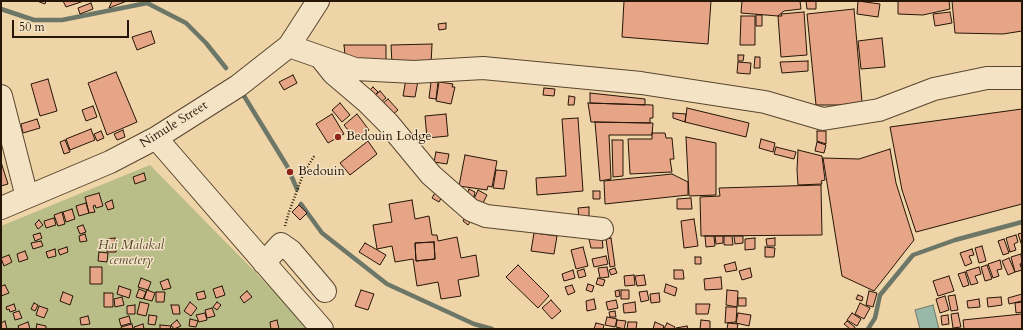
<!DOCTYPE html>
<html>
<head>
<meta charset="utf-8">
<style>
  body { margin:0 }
  #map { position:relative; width:1023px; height:330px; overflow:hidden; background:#efd4a8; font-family:Cardo,serif }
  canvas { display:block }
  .frame { position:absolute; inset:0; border:2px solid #261607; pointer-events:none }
  .scale { position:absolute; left:12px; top:20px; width:117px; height:18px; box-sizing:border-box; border:2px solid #261607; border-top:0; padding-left:5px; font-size:12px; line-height:14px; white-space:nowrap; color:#261607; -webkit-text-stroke:3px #f5e3c6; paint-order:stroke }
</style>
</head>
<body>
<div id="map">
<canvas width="1023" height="330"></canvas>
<div class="frame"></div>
<div class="scale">50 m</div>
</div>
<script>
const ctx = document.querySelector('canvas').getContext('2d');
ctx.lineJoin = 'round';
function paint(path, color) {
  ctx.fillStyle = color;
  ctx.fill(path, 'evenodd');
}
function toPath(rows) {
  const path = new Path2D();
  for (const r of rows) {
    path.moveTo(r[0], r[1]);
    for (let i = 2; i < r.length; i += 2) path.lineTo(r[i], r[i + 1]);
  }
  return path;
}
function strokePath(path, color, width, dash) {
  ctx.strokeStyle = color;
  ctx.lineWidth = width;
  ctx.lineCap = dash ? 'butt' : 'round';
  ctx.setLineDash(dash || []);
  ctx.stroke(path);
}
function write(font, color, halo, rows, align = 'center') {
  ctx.font = font + ' Cardo,serif';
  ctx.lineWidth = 3;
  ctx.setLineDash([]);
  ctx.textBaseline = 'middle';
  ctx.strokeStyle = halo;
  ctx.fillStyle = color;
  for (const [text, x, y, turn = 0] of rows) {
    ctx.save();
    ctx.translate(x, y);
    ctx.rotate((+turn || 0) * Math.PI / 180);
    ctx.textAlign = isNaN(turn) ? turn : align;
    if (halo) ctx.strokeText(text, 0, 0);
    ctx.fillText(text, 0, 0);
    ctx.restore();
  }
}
paint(toPath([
  [150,165,311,329,1,329,1,226]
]), '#b9bd88');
const water = toPath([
  [933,305,939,329,920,329,915,310,933,305]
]);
paint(water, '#9ab8a8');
strokePath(water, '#6c7768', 1);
strokePath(toPath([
  [1,9,34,20,62,20,147,3,186,23,206,43,226,68],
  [241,91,287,166,297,189],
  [301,204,322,233,387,284,474,324,492,329],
  [868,329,875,318,880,295,913,255,955,240,1022,222]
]), '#6c7768', 4.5);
const building = toPath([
  [37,1,46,1,45,4,37,1],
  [63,1,84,1,66,7,63,1],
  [112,1,127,1,109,8,112,1],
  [624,1,711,1,708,44,622,37,624,1],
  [742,1,800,1,801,9,784,11,778,16,741,13,742,1],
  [806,1,816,1,816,9,807,9,806,1],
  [858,1,880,4,878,17,857,14,858,1],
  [898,1,949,1,950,9,923,15,898,14,898,1],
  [952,1,1022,1,1022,31,1003,34,955,33,952,1],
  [91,3,93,9,80,14,78,8,91,3],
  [854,9,862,102,839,105,816,105,807,14,854,9],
  [804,12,807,55,781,57,778,16,782,16,781,14,804,12],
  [950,12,952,23,935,26,933,14,950,12],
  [756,15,762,15,762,26,756,26,756,15],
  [741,16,755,16,755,45,740,45,741,16],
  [446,23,446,29,439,30,438,24,446,23],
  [151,31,155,43,137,50,132,37,151,31],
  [882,38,885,67,861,69,858,41,882,38],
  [432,44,431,65,392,64,391,45,432,44],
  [344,45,386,45,386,63,346,64,344,45],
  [738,55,744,55,743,61,738,61,738,55],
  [755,57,760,57,760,68,754,68,755,57],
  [808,61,808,71,782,73,780,62,808,61],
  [738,62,751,63,750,74,737,73,738,62],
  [116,72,137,122,107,135,88,83,116,72],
  [293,75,297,83,284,90,279,82,293,75],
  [48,79,57,111,40,116,31,84,48,79],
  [406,79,418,81,415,97,403,96,406,79],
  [431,82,438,82,436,99,429,98,431,82],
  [439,82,453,84,452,87,455,87,451,104,436,101,439,82],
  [373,87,378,92,372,98,367,93,373,87],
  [544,88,555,89,554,96,543,95,544,88],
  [380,91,386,98,379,104,373,97,380,91],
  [590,93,645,99,645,105,590,103,590,93],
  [569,96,575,97,574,105,568,105,569,96],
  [388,99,398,110,391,116,381,105,388,99],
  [340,103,350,115,342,122,332,110,340,103],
  [588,103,653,105,653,118,650,118,650,123,591,122,588,103],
  [93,106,97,117,86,121,82,110,93,106],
  [687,108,749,123,746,137,685,122,687,108],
  [1022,109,1022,204,916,232,902,190,890,127,1022,109],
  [673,113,686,114,685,122,673,118,673,113],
  [332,114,344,134,328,143,316,124,332,114],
  [357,114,369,130,356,140,344,125,357,114],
  [446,114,448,136,427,138,425,116,446,114],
  [578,118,583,191,537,195,536,178,566,176,562,119,578,118],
  [37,119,40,128,23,133,21,124,37,119],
  [595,122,653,123,652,135,609,135,611,179,600,181,595,122],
  [91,129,95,140,70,150,66,139,91,129],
  [123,130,125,137,117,140,114,134,123,130],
  [101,131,104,138,97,141,94,134,101,131],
  [817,131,826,131,826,144,817,141,817,131],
  [652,133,665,133,666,138,672,138,674,159,670,159,672,172,630,174,628,139,652,139,652,133],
  [686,137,716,143,716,195,689,196,686,137],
  [761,139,775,143,773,152,759,148,761,139],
  [65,140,70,152,64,154,60,142,65,140],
  [612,140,623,140,623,176,613,177,612,140],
  [368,141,377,154,350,175,340,163,368,141],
  [817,142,826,145,824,153,815,151,817,142],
  [776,147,796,152,794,159,774,154,776,147],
  [890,149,896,183,914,240,874,291,842,276,823,158,859,159,890,149],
  [798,150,822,156,825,180,821,181,822,184,798,185,797,170,798,150],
  [436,152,449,154,447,164,434,162,436,152],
  [465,155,497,161,492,187,488,186,487,190,459,186,465,155],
  [1,162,8,184,1,186,1,162],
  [496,170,507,171,504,189,493,188,496,170],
  [144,173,146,180,135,184,133,177,144,173],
  [672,174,688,182,688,195,605,204,604,181,672,174],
  [821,185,822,235,701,236,700,197,720,196,719,188,821,185],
  [437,189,444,193,439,202,432,198,437,189],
  [469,189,475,192,474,197,467,195,469,189],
  [478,190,487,195,483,203,474,199,478,190],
  [593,191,600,191,600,199,593,199,593,191],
  [99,193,103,206,96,208,95,205,93,206,95,212,89,213,85,197,99,193],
  [691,198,692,209,677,209,677,199,691,198],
  [112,200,114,208,108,210,105,203,112,200],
  [412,200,415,219,429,216,432,235,437,235,438,241,457,237,461,258,476,255,479,276,458,280,461,296,441,299,438,282,417,286,413,259,395,262,392,246,377,249,373,225,392,222,389,204,412,200],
  [434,242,435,259,416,261,415,243,434,242],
  [86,203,89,213,79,216,76,206,86,203],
  [299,205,307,213,300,220,292,212,299,205],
  [589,207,589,218,579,218,578,208,589,207],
  [72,209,75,219,66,222,63,212,72,209],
  [62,212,65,224,58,226,54,215,62,212],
  [465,217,471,221,468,225,463,221,465,217],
  [54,218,56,225,46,228,44,221,54,218],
  [694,219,698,246,684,248,681,221,694,219],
  [39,220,43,225,38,229,35,224,39,220],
  [83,225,86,232,80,234,77,227,83,225],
  [40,233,42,238,35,241,33,235,40,233],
  [534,233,557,236,554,254,531,251,534,233],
  [1022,233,1022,246,1018,234,1022,233],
  [85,234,87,241,80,242,79,236,85,234],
  [1016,235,1018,242,1014,244,1016,250,1010,252,1006,238,1016,235],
  [705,236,714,236,715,246,706,247,705,236],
  [715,236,723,236,723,243,716,244,715,236],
  [724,236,732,236,733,245,724,245,724,236],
  [734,236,743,236,743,243,735,244,734,236],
  [602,237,603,248,591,248,589,239,602,237],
  [115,238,116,252,107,252,106,239,115,238],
  [611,238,615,266,610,267,606,239,611,238],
  [755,238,755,249,745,250,745,239,755,238],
  [775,238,775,246,767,246,766,239,775,238],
  [1004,239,1009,253,1003,255,998,241,1004,239],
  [41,241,43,246,33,249,31,243,41,241],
  [434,242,435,259,416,261,415,243,434,242],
  [365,243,386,255,380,265,359,252,365,243],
  [982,246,986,261,979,263,975,248,982,246],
  [67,247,68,252,60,255,58,250,67,247],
  [583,247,588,266,576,269,571,250,583,247],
  [765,247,775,248,774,257,765,257,765,247],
  [55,249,56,256,48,258,46,252,55,249],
  [972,249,974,255,969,256,972,263,965,266,960,253,972,249],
  [25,251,28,259,19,262,17,254,25,251],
  [99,252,108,253,107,262,98,261,99,252],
  [1021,254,1022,263,1020,264,1022,270,1015,272,1011,257,1021,254],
  [9,255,12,262,4,266,1,258,9,255],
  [606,256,608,264,594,267,592,259,606,256],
  [695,257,701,257,701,264,695,264,695,257],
  [1009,258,1015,272,1008,275,1002,261,1009,258],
  [1000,260,1002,269,997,270,999,276,993,278,988,264,1000,260],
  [735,262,737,270,726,272,724,265,735,262],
  [518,265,549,296,538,308,506,277,518,265],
  [987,265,992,279,985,281,981,267,987,265],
  [90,267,102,267,102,284,90,284,90,267],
  [607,267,609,277,600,278,598,268,607,267],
  [979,267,981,274,975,276,978,283,971,285,966,271,979,267],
  [615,268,617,273,611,275,609,270,615,268],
  [750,268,752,277,742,280,739,271,750,268],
  [584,269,586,276,579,278,577,271,584,269],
  [573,270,575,278,564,281,562,274,573,270],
  [674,270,683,270,684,279,674,279,674,270],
  [965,272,969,285,963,287,958,274,965,272],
  [634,275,635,285,625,286,624,276,634,275],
  [644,275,646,285,637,286,635,276,644,275],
  [949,276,954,291,938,296,933,281,949,276],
  [721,277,722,289,705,290,704,279,721,277],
  [141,278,151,282,148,290,138,287,141,278],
  [598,278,605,280,603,286,596,284,598,278],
  [168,279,171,288,163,290,160,282,168,279],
  [588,284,594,286,592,292,586,290,588,284],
  [666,284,677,288,675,296,664,292,666,284],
  [5,285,9,293,1,296,1,286,5,285],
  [572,285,575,292,568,295,565,287,572,285],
  [119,286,131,290,129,298,117,294,119,286],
  [222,286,225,295,216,298,213,289,222,286],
  [139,289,146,292,143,299,136,297,139,289],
  [147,290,155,293,152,301,144,299,147,290],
  [361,290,374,294,368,310,355,306,361,290],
  [619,290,620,296,616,297,615,291,619,290],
  [621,290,629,290,629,299,621,299,621,290],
  [727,290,738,291,737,307,726,305,727,290],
  [204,291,206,298,198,300,196,293,204,291],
  [247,291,252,297,244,303,240,297,247,291],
  [647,291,649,300,641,302,639,292,647,291],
  [869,291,877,293,873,307,866,305,869,291],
  [63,292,73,296,70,305,60,301,63,292],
  [156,292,165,292,164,302,156,302,156,292],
  [104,293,113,293,113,307,104,307,104,293],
  [659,293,660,302,651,303,650,294,659,293],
  [1022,294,1022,301,1009,304,1008,298,1022,294],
  [858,295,863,297,862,301,856,299,858,295],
  [955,295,958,310,951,311,948,296,955,295],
  [945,296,949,310,940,313,936,299,945,296],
  [122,297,124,305,115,307,114,299,122,297],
  [1001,297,1002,305,988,307,987,298,1001,297],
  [738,298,746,298,746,306,738,306,738,298],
  [594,299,596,309,587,311,586,301,594,299],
  [979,299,980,307,968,308,967,301,979,299],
  [551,300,561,311,552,319,542,308,551,300],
  [616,300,618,308,608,310,606,302,616,300],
  [140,302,149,304,146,316,137,314,140,302],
  [190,302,197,308,191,316,184,311,190,302],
  [217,302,221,305,217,310,213,307,217,302],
  [635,302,636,312,624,313,623,304,635,302],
  [1022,302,1022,312,1016,313,1015,303,1022,302],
  [34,303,38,305,35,311,31,309,34,303],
  [860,303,870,308,864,319,855,314,860,303],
  [14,304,16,310,10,312,9,309,7,310,6,307,14,304],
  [696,304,710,304,708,314,696,314,696,304],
  [135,305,135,314,127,314,127,306,135,305],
  [171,305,179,305,180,314,173,314,171,305],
  [39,306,48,309,44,318,36,315,39,306],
  [726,307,737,307,736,322,725,323,726,307],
  [212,308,215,316,207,318,205,310,212,308],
  [19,311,22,318,15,320,13,313,19,311],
  [615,311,616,317,610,317,609,312,615,311],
  [205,313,207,320,199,322,196,315,205,313],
  [738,313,751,315,749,326,736,323,738,313],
  [852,313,861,319,857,326,847,320,852,313],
  [958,313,961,327,953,328,951,314,958,313],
  [1022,314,1022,329,964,329,963,320,1022,314],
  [149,315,157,316,155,325,148,324,149,315],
  [948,315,949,324,942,325,941,316,948,315],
  [88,316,90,324,81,325,80,318,88,316],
  [129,316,131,323,121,326,119,319,129,316],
  [607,317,617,319,615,327,605,325,607,317],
  [190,319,198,321,196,327,189,326,190,319],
  [177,320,181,326,174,329,171,325,177,320],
  [277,320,279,329,271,329,270,322,277,320],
  [617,320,626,321,624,329,616,327,617,320],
  [701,320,710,321,710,329,700,329,701,320],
  [5,321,7,329,1,329,1,323,5,321],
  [847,321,855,327,854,329,850,329,844,324,847,321],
  [28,322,30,329,19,329,18,326,28,322],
  [628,322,637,322,636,329,627,329,628,322],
  [655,322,664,326,663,329,653,329,655,322],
  [596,323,604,325,603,329,594,329,596,323],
  [667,323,675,327,674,329,664,329,667,323],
  [728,323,738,324,737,329,727,329,728,323],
  [37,324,46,326,46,329,36,329,37,324],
  [132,324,133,329,122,329,121,327,132,324],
  [143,324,144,329,134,329,134,327,143,324],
  [160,325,171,326,170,329,160,329,160,325],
  [687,326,688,329,676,329,676,328,687,326]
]);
paint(building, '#e5a586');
strokePath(building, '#261607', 1);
const minor = toPath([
  [289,46,355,69,414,72,483,68,641,83,765,102,823,119,879,110,934,89,987,78,1022,78],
  [321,58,333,73,366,101,388,123,431,175,471,210,486,216,602,229],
  [1,96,27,197],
  [156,138,322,329],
  [1,208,110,162,156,138,238,86,289,46,318,1],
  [264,263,281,244,291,251,325,291]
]);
strokePath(minor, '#58462f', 24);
strokePath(toPath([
  [285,226,289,212,304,172,315,155]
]), '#261607', 2.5, [1, 2]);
strokePath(minor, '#f5e3c6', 22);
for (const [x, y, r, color] of [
  [338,137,4,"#8f2418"],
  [290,172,4,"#8f2418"]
]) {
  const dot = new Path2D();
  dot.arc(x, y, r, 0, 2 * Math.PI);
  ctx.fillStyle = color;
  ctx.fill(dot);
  strokePath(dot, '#f5e3c6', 1.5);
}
write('13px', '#261607', '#f5e3c6', [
  ["Nimule Street",174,125,-32]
]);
write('13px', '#261607', '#f5e3c6', [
  ["Bedouin Lodge",346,137],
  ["Bedouin",298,172]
], 'left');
write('italic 13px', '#52482e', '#f5e3c6', [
  ["Hai Malakal",131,246],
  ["cemetery",131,261]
]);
</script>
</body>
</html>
